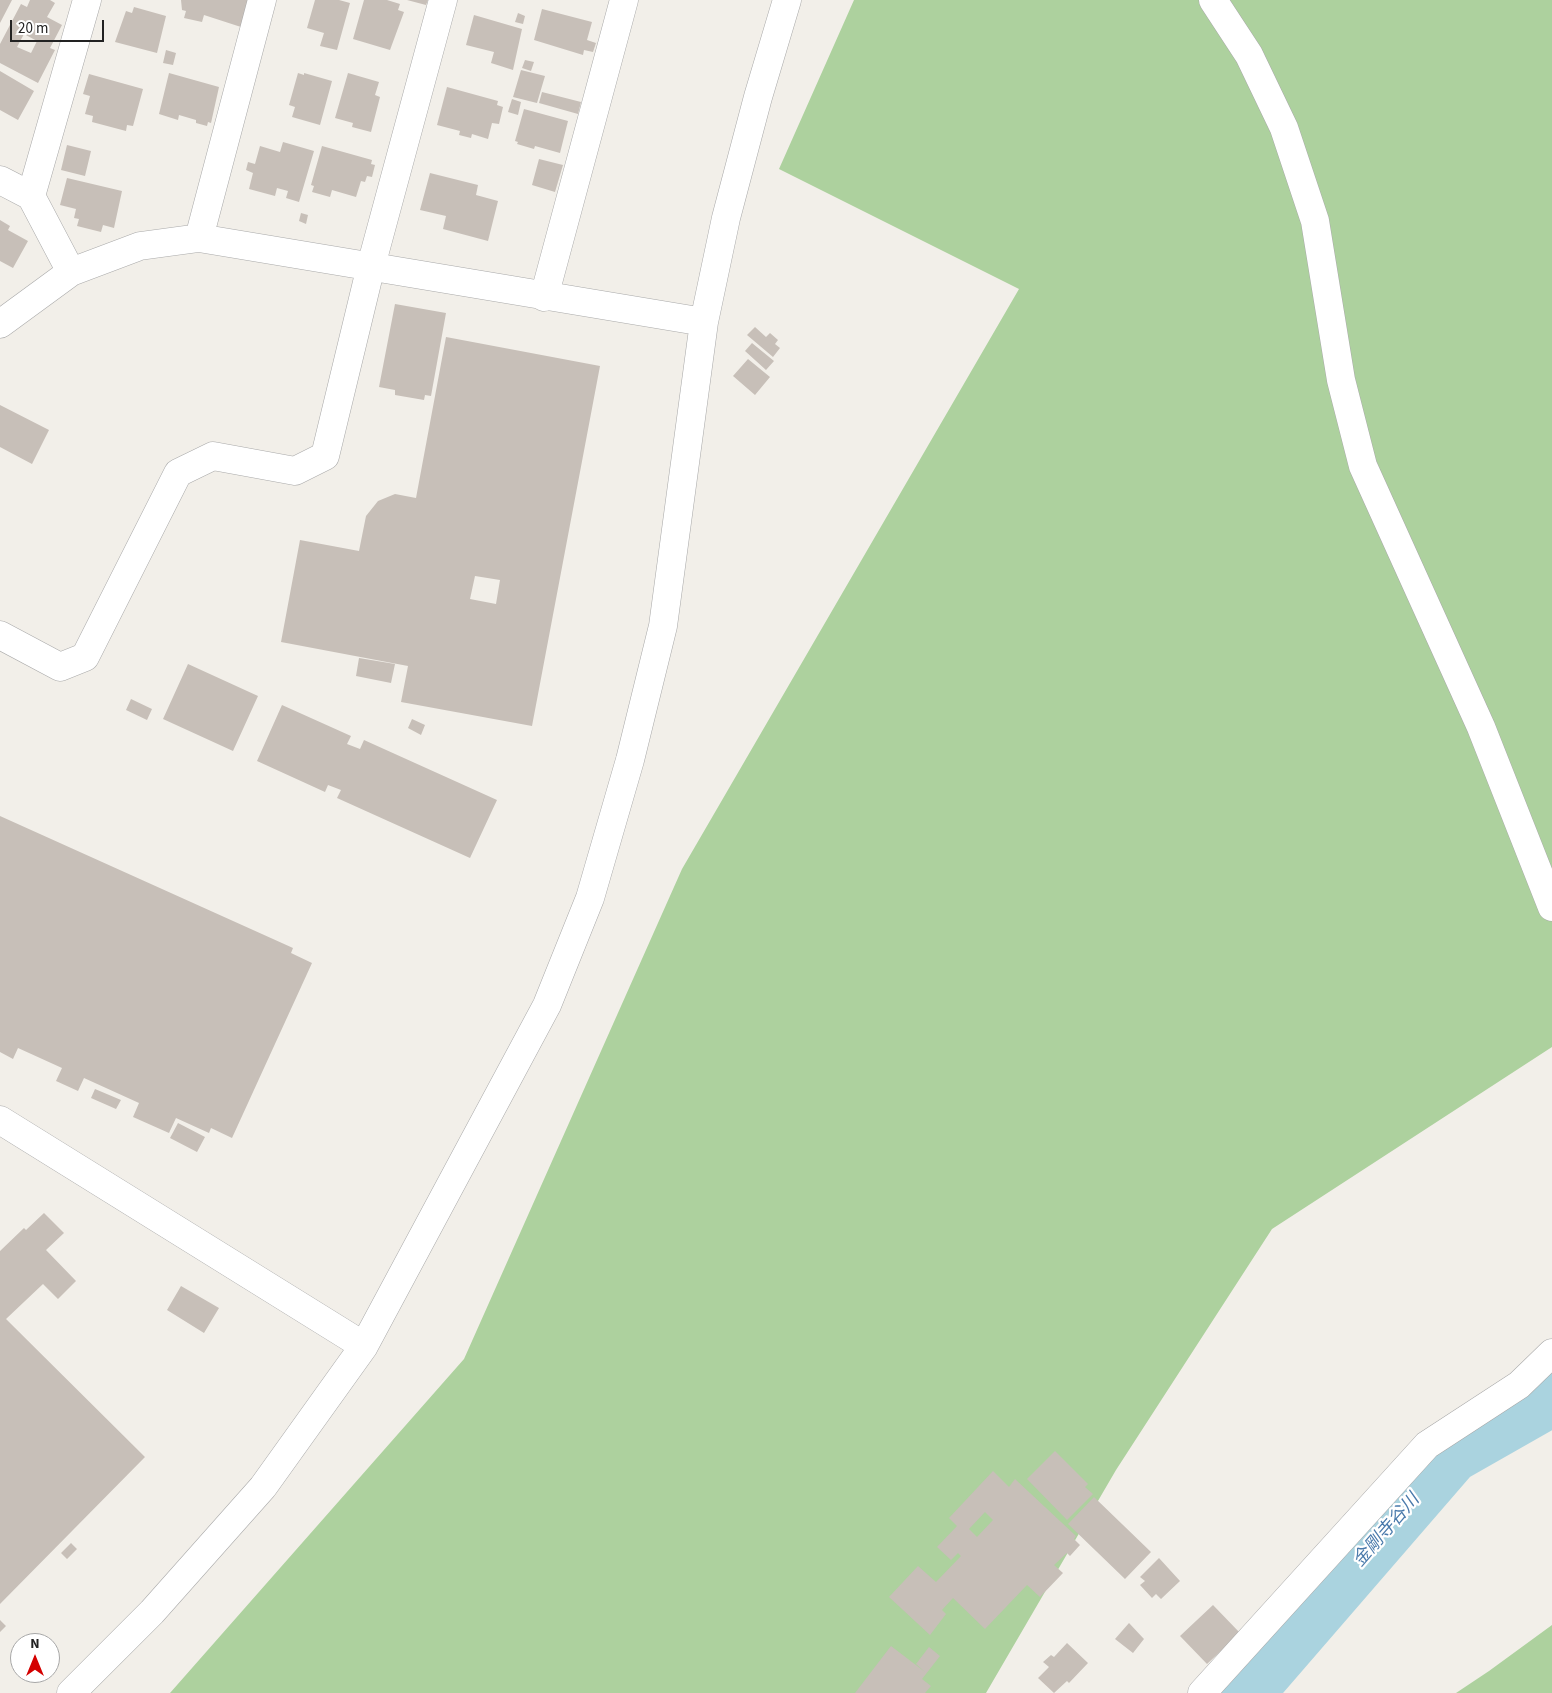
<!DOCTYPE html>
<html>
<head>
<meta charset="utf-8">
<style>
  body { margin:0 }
  #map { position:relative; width:1552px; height:1693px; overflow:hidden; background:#f2efe9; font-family:"Source Sans 3",sans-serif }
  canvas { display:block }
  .north { position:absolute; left:10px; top:1633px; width:50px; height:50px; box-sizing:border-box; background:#fff; border:1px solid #a7a7a7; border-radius:50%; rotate:0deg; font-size:14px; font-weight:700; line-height:20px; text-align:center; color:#222 }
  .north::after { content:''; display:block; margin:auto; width:18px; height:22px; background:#d40000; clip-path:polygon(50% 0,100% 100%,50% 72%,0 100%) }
  .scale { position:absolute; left:10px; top:20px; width:94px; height:22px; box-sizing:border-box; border:2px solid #222; border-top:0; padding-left:6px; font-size:15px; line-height:18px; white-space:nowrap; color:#222; -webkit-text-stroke:4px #fff; paint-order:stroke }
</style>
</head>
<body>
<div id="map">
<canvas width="1552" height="1693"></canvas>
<div class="north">N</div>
<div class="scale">20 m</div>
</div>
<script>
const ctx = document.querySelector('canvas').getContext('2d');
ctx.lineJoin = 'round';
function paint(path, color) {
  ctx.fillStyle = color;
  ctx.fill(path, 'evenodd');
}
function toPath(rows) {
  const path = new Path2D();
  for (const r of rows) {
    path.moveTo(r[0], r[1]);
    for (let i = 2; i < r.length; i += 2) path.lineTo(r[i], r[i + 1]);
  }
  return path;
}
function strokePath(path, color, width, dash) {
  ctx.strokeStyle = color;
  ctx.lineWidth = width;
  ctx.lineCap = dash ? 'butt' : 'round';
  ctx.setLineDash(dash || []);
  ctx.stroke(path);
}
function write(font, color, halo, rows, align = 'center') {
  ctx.font = font + ' "Source Sans 3","Noto Sans JP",sans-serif';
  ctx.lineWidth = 4.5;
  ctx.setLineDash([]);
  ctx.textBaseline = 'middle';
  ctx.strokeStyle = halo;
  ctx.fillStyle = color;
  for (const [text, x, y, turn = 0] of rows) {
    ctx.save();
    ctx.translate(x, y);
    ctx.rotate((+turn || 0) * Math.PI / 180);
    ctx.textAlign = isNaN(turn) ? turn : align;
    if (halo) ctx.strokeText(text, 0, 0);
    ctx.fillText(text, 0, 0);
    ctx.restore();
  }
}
paint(toPath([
  [854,0,1552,0,1552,1047,1272,1229,1116,1470,986,1693,170,1693,464,1359,682,869,1019,289,779,169],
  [1552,1625,1552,1693,1456,1693,1489,1671]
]), '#add19e');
strokePath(toPath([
  [1246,1693,1452,1455,1552,1398]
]), '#aad3df', 56);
paint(toPath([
  [0,0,12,0,0,23],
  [30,0,50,0,55,3,47,17,62,25,50,48,55,50,38,83,0,63,0,44,21,4,27,7],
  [24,34,37,41,31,53,17,47],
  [181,0,248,0,241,27,204,15,202,22,184,18,186,11,182,10],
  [315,0,339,0,350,3,337,50,320,46,324,33,307,28],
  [364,0,387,0,400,4,398,10,404,12,390,50,353,39],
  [407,0,428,0,426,5],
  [134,7,166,16,157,53,115,42,126,11,132,13],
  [542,9,592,22,587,40,596,43,593,52,584,50,583,55,534,40],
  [518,13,525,16,523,24,515,22],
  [474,15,522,29,513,70,491,63,494,52,466,45],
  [166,50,176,53,173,65,163,63],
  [525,60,534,62,531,71,522,68],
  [521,70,545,76,537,103,513,97],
  [0,71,34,91,18,120,0,110],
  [169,73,219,87,211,123,208,122,207,126,196,123,196,120,179,115,178,120,159,114],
  [298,73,304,75,304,73,332,81,320,125,292,117,295,107,289,105],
  [348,73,379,82,375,95,380,97,371,132,352,127,353,123,335,118],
  [89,74,143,89,133,126,127,125,126,131,92,122,93,116,85,114,90,96,83,94],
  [447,87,498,101,497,105,503,107,499,124,492,123,488,139,472,134,471,138,459,135,460,131,437,125],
  [542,92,581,102,578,114,539,103],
  [512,99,521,102,518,115,508,112],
  [524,109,568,121,560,153,535,146,534,149,517,144,518,142,515,141],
  [283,142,314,151,299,202,286,198,288,191,277,188,275,196,249,189,253,173,246,170,248,162,255,164,260,146,280,152],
  [67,145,91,151,85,176,61,170],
  [322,146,372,160,371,164,375,165,372,177,367,176,365,182,361,181,356,197,332,190,330,197,312,192,314,186,311,185],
  [539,159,563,165,555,192,532,185],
  [430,173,478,185,476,195,498,201,488,241,443,229,446,216,420,210],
  [67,178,122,191,114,228,103,225,101,232,77,226,79,219,74,218,76,209,60,205],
  [301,213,308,215,306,224,299,221],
  [0,220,10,226,8,230,28,241,13,268,0,261],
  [395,304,446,313,431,396,425,395,424,400,395,395,395,390,379,387],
  [755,327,766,337,770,333,778,340,775,344,780,348,773,357,747,335],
  [446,337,600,366,532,726,401,702,408,666,281,642,300,540,359,551,366,516,378,501,395,494,416,498],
  [475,576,500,580,496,604,470,599],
  [752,343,774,361,766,370,745,351],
  [748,359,770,377,755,395,733,376],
  [0,405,49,430,32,464,0,447],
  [359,658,395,664,391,683,356,676],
  [188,664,258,696,233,751,163,719],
  [131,699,152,709,147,720,126,710],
  [282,705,351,736,347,744,360,749,364,740,497,800,470,858,337,798,341,790,328,785,325,792,257,761],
  [412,719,425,725,421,735,408,728],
  [0,816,293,948,291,953,312,963,232,1138,211,1128,209,1133,176,1118,169,1133,133,1117,139,1103,84,1078,78,1091,56,1081,62,1068,18,1048,13,1059,0,1052],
  [95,1089,121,1100,116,1109,91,1098],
  [178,1123,205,1137,197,1152,170,1138],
  [44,1213,64,1233,46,1250,76,1281,58,1299,43,1284,6,1319,145,1457,0,1604,0,1251,24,1228,26,1230],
  [181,1286,219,1308,204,1333,167,1310],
  [1055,1451,1088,1484,1085,1487,1093,1494,1067,1520,1027,1479],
  [993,1471,1009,1487,1015,1479,1076,1536,1074,1539,1080,1545,1070,1556,1067,1553,1054,1565,1063,1573,1040,1597,1027,1585,985,1629,953,1598,942,1610,946,1614,930,1635,889,1597,918,1566,936,1582,961,1556,958,1553,951,1560,937,1547,957,1526,949,1518],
  [985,1512,993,1520,977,1537,969,1529],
  [1094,1497,1151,1552,1125,1579,1068,1524],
  [71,1543,77,1549,67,1559,61,1553],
  [1159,1558,1180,1581,1161,1599,1156,1594,1152,1598,1140,1585,1145,1581,1140,1577],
  [1213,1605,1240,1633,1207,1664,1180,1636],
  [0,1620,6,1626,0,1632],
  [1129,1623,1144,1639,1133,1653,1115,1639],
  [1067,1643,1088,1663,1069,1683,1067,1681,1054,1693,1038,1678,1049,1667,1043,1662,1051,1655,1054,1657],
  [891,1646,925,1672,916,1664,929,1647,940,1656,922,1679,931,1686,925,1693,855,1693]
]), '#c7bfb8');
const minor = toPath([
  [1213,0,1249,55,1284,128,1315,221,1341,380,1363,466,1481,727,1552,907],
  [0,180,31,196,71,272],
  [31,196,87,0],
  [199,238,262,0],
  [544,297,624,0],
  [0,324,71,272,140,246,199,238,704,322],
  [0,635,60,667,85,657,178,473,213,456,295,471,325,456,371,266,443,0],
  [0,1120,364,1346],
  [71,1693,152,1612,263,1487,364,1346,547,1005,590,898,630,760,663,626,704,322,726,218,758,97,787,0],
  [1202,1693,1427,1445,1519,1385,1552,1353]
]);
strokePath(minor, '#a9a9a9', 29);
strokePath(minor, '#fff', 28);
write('italic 18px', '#4a7aab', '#fff', [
  ["金剛寺谷川",1387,1531,-49]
]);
</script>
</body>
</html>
